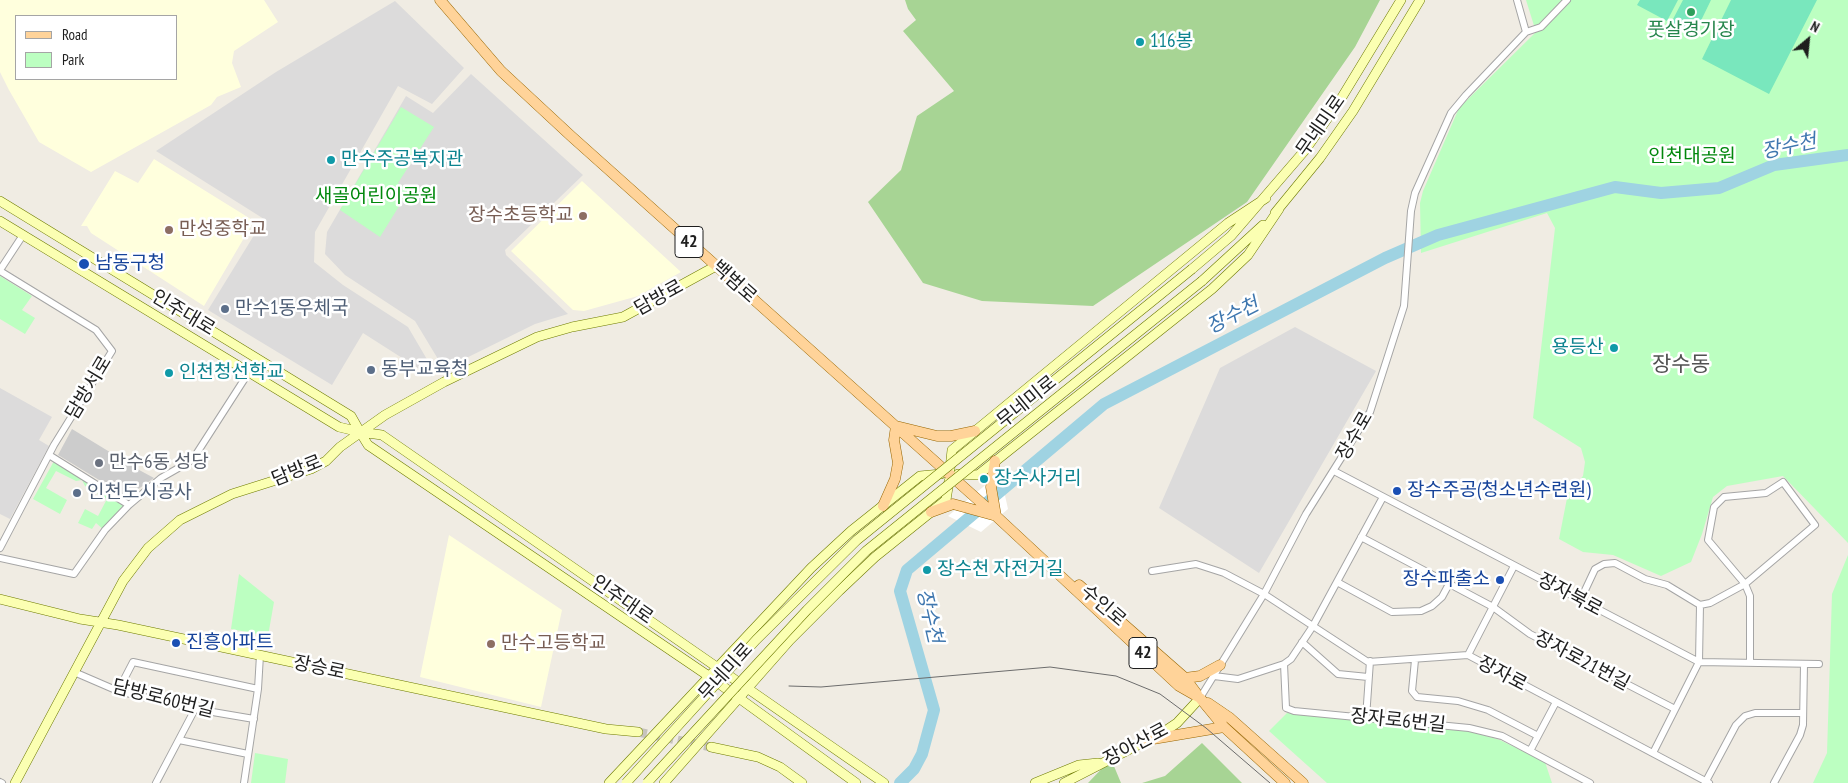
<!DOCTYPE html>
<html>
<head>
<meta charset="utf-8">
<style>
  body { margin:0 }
  #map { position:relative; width:1848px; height:783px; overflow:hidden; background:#f0ece3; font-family:"PT Sans Narrow",sans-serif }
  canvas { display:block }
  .legend { position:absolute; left:15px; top:15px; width:162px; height:65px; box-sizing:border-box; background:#fff; border:1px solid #a5a5a5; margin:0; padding:6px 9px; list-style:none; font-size:15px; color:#1e1e1e }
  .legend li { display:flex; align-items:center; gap:10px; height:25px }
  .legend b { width:25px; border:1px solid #a5a5a5 }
  .north { position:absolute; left:1783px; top:15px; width:50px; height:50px; -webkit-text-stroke:4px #fff; paint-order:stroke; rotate:28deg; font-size:14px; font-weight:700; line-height:20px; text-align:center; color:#1e1e1e }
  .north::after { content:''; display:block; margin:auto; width:18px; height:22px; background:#1e1e1e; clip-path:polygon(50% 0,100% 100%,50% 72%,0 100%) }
</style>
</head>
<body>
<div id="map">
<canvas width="1848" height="783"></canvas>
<ul class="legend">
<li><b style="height:6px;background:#ffd399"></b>Road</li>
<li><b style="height:14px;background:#bcffc1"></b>Park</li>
</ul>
<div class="north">N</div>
</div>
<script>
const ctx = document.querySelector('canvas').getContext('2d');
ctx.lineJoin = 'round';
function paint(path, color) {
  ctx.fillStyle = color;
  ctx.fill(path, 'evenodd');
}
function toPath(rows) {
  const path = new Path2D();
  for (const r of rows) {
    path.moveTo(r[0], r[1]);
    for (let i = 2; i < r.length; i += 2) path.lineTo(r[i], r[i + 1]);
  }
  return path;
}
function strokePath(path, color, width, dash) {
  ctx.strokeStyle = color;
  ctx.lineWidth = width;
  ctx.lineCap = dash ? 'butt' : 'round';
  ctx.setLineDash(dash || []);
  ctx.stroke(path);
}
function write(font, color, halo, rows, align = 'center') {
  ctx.font = font + ' "PT Sans Narrow","Noto Sans KR",sans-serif';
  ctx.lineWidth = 5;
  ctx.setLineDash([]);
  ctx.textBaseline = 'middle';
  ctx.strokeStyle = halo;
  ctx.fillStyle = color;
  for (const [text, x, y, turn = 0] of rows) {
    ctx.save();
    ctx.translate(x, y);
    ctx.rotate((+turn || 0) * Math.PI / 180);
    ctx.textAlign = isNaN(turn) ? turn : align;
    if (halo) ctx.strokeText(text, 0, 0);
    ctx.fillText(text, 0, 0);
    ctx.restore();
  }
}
paint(toPath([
  [395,1,464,68,432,104,398,86,315,232,314,262,343,285,408,327,435,373,432,377,363,333,332,385,208,310,264,219,156,151,276,72],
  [471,74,583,175,505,250,506,255,568,314,535,324,444,369,415,321,345,275,325,254,327,232,406,96,433,113],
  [1295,327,1376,371,1259,573,1159,508,1220,368],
  [0,388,52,417,39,440,49,446,10,519,0,514]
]), '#dcdbdb');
paint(toPath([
  [0,0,264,0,278,22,234,51,232,63,241,87,217,97,211,105,91,172,39,142,9,90,0,72],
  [16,16,176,16,176,79,16,79],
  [154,159,254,221,204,306,91,233,87,226,81,226,115,171,138,183],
  [582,181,681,272,638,296,584,311,573,310,511,251],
  [449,535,562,610,541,707,420,677]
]), '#ffd');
paint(toPath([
  [72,429,141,471,154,478,127,497,58,455]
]), '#ccc');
paint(toPath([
  [905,0,1380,0,1355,47,1247,202,1093,306,982,301,923,283,868,202,901,170,917,116,954,91,903,31,916,20,908,9],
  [1202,743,1242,783,1142,783,1165,776],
  [1111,759,1121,783,1088,783]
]), '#a7d494');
paint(toPath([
  [1526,0,1848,0,1848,543,1783,476,1727,486,1713,497,1702,534,1691,562,1661,576,1613,555,1583,552,1559,539,1568,493,1583,476,1585,462,1581,448,1533,418,1555,228,1547,213,1421,253,1420,203,1423,191,1459,108,1536,32],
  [401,107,434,127,398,183,409,190,380,237,340,210],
  [0,276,32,296,22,310,35,318,25,334,0,319],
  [54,461,126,504,104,530,96,523,92,529,78,523,85,509,98,516,107,499,85,486,82,480,76,481,56,471,46,488,67,500,60,514,33,499],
  [1848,555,1848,783,1813,783,1827,753,1832,594],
  [239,574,274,602,268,636,231,629],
  [1287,713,1465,730,1500,740,1545,762,1552,783,1327,783,1269,731],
  [255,753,288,759,285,783,251,783]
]), '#bcffc1');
paint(toPath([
  [1640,0,1678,0,1667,21,1637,5],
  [1683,0,1711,0,1694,35,1671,23],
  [1731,0,1817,0,1769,94,1702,59]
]), '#79e7bd');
paint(toPath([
  [1000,473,1008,509,981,532,948,516]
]), '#fff');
strokePath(toPath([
  [900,783,914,769,922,754,934,710,900,591,907,570,1104,404,1385,258,1438,235,1615,187,1661,193,1719,188,1774,165,1848,155]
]), '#9fd3e2', 12);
strokePath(toPath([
  [638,732,711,747]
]), '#c6c3bc', 9, [9, 4.5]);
const street = toPath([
  [1526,32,1541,27,1567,0],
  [0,270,23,235],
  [0,271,96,330,112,351,54,445,0,548],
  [49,455,129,505],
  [1334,471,1699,662,1819,664],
  [1383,497,1313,626,1291,659,1284,664,1286,708,1294,711,1469,728,1502,736,1590,783],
  [1361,537,1493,607,1530,634,1675,709],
  [0,558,74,574,105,530,129,505,161,478,189,462,195,456,249,372],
  [1152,571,1196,564,1224,573,1264,594,1368,662,1468,655,1709,783],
  [1337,582,1392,612,1421,611,1432,606,1442,597,1449,584],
  [1580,601,1595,569,1604,564,1615,563,1645,579,1667,585,1700,605,1699,662,1653,753],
  [1700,605,1710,603,1745,584,1815,525,1783,482,1766,493,1724,497,1714,507,1708,540,1745,584,1750,596,1750,663],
  [1302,642,1338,674,1368,677],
  [1468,655,1514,566],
  [1415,660,1412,691,1417,697,1458,701,1488,710,1538,736],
  [74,672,118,691,195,709,254,719],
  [1214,676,1238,679,1284,664],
  [118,691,133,662,258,689],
  [1200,698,1264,594,1306,514,1370,412,1404,306,1411,211,1415,193,1451,113,1466,95,1526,32,1517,0],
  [1366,718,1370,661],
  [179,740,248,754],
  [1530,751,1556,702],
  [0,782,2,783],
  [156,783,195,709],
  [244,783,258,689,260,655],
  [1705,783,1736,725,1745,716,1755,713,1803,713],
  [1774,783,1800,735,1803,725,1804,664]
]);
const secondary = toPath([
  [0,201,351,416,360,432,382,435,884,783],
  [1275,213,1320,158,1353,111,1420,0],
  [0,221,339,427,360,432,368,445,710,677,856,783],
  [1192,269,1231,236,1306,149,1339,102,1401,0],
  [1202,281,1263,225],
  [950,469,952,450,1228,223,1266,198],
  [958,474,978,475,1212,289,1248,255,1279,209],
  [0,599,80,619,118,625,606,729,638,732],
  [711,747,758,757,780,767,802,783],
  [15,783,123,581,148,548,180,520,232,494,311,469,326,461,340,447,385,415,444,382,537,337,572,327,623,317,716,266],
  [609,783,811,568,851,531,920,476,941,474],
  [664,783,790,640,839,591,875,557,946,500,949,481],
  [1035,783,1079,765,1098,763],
  [1064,783,1165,731,1177,723,1200,698]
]);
const primary = toPath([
  [440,0,501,71,571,136,996,516,1179,686,1200,698,1224,727,1285,783],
  [995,461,991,487,996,516],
  [883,506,895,479,898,463,894,440,896,426,937,436,951,436,975,431],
  [931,512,953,504,993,515],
  [1079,585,1185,678,1197,694],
  [1185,678,1200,676,1220,665],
  [1208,703,1230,718,1303,783],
  [1147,740,1224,727]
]);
strokePath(street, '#a5a5a5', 8);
strokePath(secondary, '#6d7a00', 10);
strokePath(primary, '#986600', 11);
strokePath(street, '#fff', 6);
strokePath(secondary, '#fbffb2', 9);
strokePath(primary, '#ffd399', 10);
strokePath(toPath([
  [789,686,821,687,1050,667,1116,676,1160,694,1206,728,1270,783]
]), '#6c6c6c', 1);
const secondaryBridge = toPath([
  [626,783,756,640,857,540,1192,269],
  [647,783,807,610,866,551,1202,281]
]);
strokePath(secondaryBridge, '#6d7a00', 10, []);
strokePath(secondaryBridge, '#fbffb2', 9);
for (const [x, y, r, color] of [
  [1691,12,5,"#2e9e5b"],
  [1140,42,5,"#0f9aa8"],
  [331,160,5,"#0f9aa8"],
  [583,216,5,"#8d6e63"],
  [169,230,5,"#8d6e63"],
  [84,264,6,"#1a4fb4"],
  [225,309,5,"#5c6f8a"],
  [1614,348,5,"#0f9aa8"],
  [371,370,5,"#5c6f8a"],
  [169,373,5,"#0f9aa8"],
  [99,463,5,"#6b7280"],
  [984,479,5,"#0f9aa8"],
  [1397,491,5,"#1a4fb4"],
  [77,493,5,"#5c6f8a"],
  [927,570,5,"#0f9aa8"],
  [1500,580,5,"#1a4fb4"],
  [176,643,5,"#1a4fb4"],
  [491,644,5,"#8d6e63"]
]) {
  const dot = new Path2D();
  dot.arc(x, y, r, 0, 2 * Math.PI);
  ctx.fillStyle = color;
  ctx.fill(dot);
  strokePath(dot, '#fff', 2);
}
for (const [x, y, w] of [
  [689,242,28],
  [1143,653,28]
]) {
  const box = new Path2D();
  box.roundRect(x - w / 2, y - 15.5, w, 31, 4);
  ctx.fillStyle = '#fff';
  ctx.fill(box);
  strokePath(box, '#1e1e1e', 1);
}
write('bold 18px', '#1e1e1e', null, [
  ["42",689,242],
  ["42",1143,653]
]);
write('19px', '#27864d', '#fff', [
  ["풋살경기장",1691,31]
]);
write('19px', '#0d838f', '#fff', [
  ["116봉",1150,42],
  ["만수주공복지관",341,160],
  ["용등산",1604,348,"right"],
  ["인천청선학교",179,373],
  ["장수사거리",994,479],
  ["장수천 자전거길",937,570]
], 'left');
write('19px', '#1e1e1e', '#fff', [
  ["무네미로",1321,126,-55],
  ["백범로",734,282,42],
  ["담방로",659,298,-29],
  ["인주대로",183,313,31],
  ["담방서로",89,388,-59],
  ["무네미로",1027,402,-39],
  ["장수로",1355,436,-60],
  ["담방로",297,471,-22],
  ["장자북로",1570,595,28],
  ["인주대로",622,600,35],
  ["수인로",1103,606,41],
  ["장자로21번길",1582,661,28],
  ["장승로",319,668,12],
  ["무네미로",726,672,-48],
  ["장자로",1502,674,28],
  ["담방로60번길",163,699,14],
  ["장자로6번길",1398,721,6],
  ["장아산로",1136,745,-28]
]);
write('19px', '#01880c', '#fff', [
  ["인천대공원",1692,157],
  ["새골어린이공원",376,197]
]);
write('19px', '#785e54', '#fff', [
  ["장수초등학교",573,216,"right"],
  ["만성중학교",179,230],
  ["만수고등학교",501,644]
], 'left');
write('19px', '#164399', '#fff', [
  ["남동구청",95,264],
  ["장수주공(청소년수련원)",1407,491],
  ["장수파출소",1490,580,"right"],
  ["진흥아파트",186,643]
], 'left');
write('19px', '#4e5e75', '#fff', [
  ["만수1동우체국",235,309],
  ["동부교육청",381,370],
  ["인천도시공사",87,493]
], 'left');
write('19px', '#5b616d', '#fff', [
  ["만수6동 성당",109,463]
], 'left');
write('italic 20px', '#3f77af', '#fff', [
  ["장수천",1789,147,-12],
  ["장수천",1233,316,-27],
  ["장수천",929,616,77]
]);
write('21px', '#515151', '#fff', [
  ["장수동",1681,365]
]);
</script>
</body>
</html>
